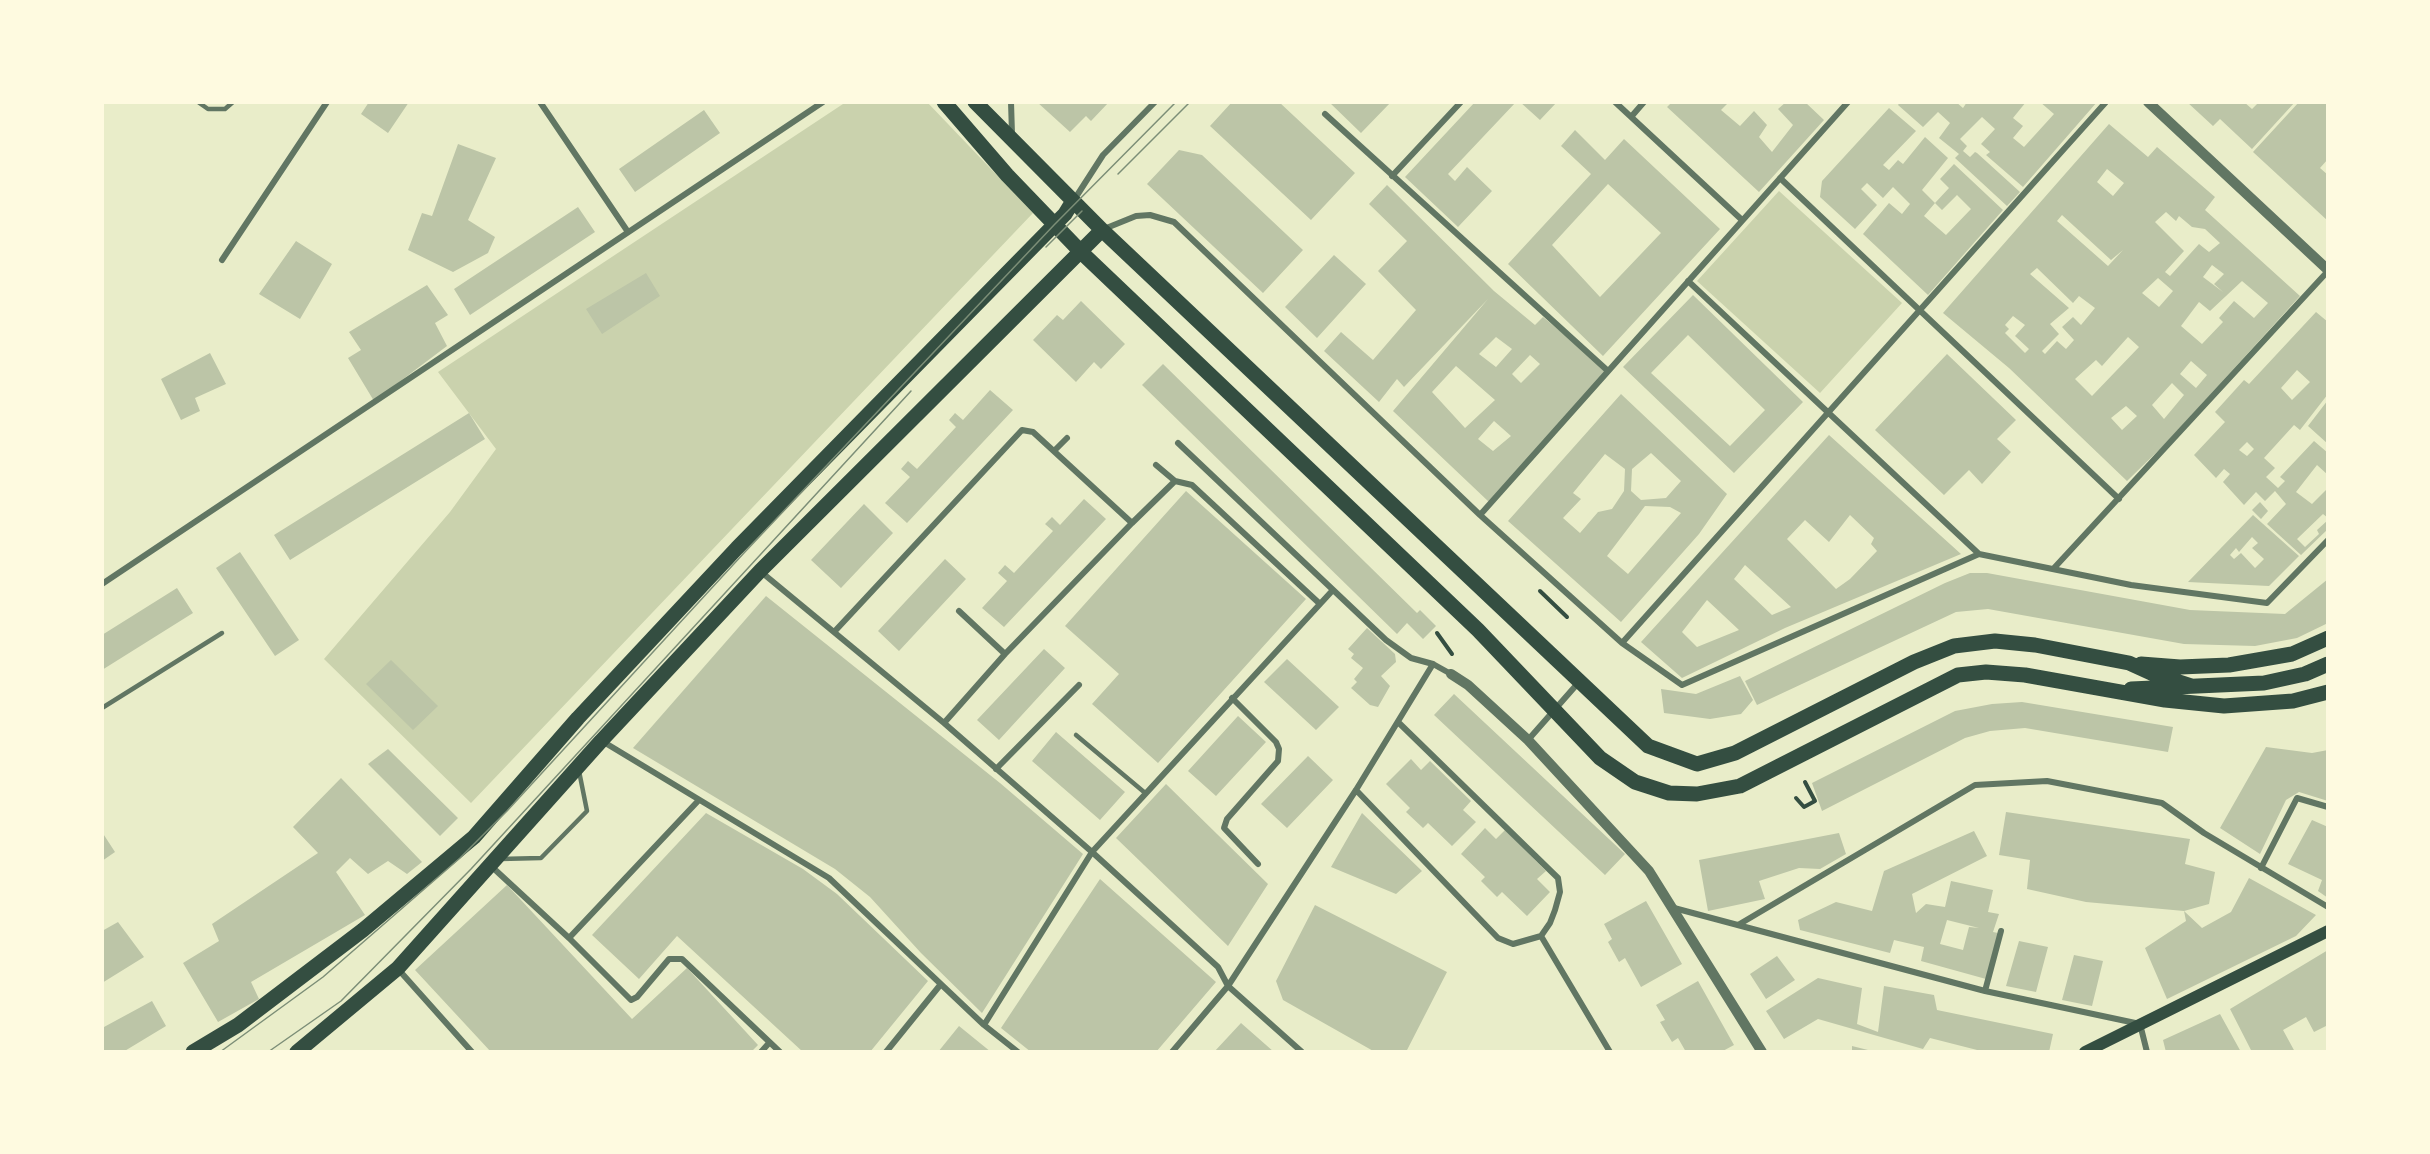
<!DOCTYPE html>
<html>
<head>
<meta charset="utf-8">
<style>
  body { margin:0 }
  #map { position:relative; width:2430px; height:1154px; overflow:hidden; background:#e9edc9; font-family:"PT Sans",sans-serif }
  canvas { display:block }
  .frame { position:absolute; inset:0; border:104px solid #fefae0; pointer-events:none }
</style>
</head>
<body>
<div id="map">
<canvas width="2430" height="1154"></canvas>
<div class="frame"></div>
</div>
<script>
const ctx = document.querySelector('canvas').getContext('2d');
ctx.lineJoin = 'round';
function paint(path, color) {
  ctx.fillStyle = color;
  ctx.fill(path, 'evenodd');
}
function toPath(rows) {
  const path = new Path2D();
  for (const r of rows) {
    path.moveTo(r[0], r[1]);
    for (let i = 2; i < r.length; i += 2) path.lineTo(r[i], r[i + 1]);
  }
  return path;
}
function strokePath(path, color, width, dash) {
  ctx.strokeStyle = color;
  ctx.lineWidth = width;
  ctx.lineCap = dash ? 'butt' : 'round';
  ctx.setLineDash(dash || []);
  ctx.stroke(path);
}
paint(toPath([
  [846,102,927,102,1033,213,471,803,324,659,450,512,496,449,438,372],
  [1779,191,1902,303,1820,393,1697,281]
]), '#cad2ad');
paint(toPath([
  [369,102,409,102,388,133,361,114],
  [1037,102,1109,102,1091,121,1086,116,1070,132],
  [1232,102,1279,102,1355,173,1311,220,1210,126],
  [1329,102,1391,102,1361,133],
  [1475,102,1516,102,1448,174,1455,181,1467,167,1492,191,1458,227,1405,177],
  [1520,102,1557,102,1540,120],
  [1672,102,1729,102,1721,110,1740,126,1754,111,1767,125,1759,137,1772,152,1793,125,1778,109,1786,102,1805,102,1824,120,1759,192,1667,107],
  [1900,102,1956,102,1963,108,1967,102,2026,102,2013,118,2023,126,2013,138,2024,147,2054,114,2040,102,2097,102,2023,187,1986,155,1990,152,1981,144,1995,129,1982,117,1960,139,1967,146,1963,151,1970,157,1975,152,1977,153,2020,192,2007,206,1955,158,1959,154,1939,138,1950,123,1938,112,1923,127,1898,105],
  [2187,102,2244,102,2252,109,2259,102,2295,102,2252,149,2220,119,2213,126],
  [2299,102,2328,102,2328,159,2320,168,2328,175,2328,221,2253,152],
  [1889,108,1916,131,1883,165,1889,170,1898,160,1903,164,1925,137,1948,158,1922,190,1935,203,1924,216,1946,235,1971,209,1957,195,1942,210,1935,203,1949,188,1940,179,1954,164,2003,210,1928,295,1863,234,1889,203,1902,214,1910,204,1893,187,1883,198,1867,183,1861,189,1877,205,1855,229,1820,197,1822,181],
  [704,110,720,133,635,192,619,169],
  [2109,124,2148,157,2157,147,2215,197,2205,210,2300,296,2166,443,2127,481,2009,368,1943,313],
  [2107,169,2124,183,2113,196,2097,182],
  [2166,212,2176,221,2179,216,2192,227,2205,229,2220,243,2209,252,2199,244,2170,276,2165,272,2184,251,2155,222],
  [2062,215,2111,260,2123,250,2108,266,2057,221],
  [2212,265,2224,274,2214,284,2223,292,2203,277],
  [2037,268,2073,303,2079,296,2095,308,2081,325,2073,317,2062,327,2074,340,2066,349,2057,341,2045,354,2042,351,2059,334,2050,324,2069,308,2030,274],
  [2158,278,2173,291,2159,307,2142,293],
  [2242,281,2268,303,2254,318,2234,301,2219,318,2223,322,2202,344,2181,326,2199,302,2210,311],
  [2013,316,2025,325,2015,336,2029,349,2025,353,2005,333,2009,329,2005,325],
  [2128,337,2139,347,2092,396,2075,379,2096,360,2102,366],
  [2191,361,2207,375,2196,388,2180,374],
  [2172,383,2184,395,2164,419,2152,405],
  [2126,406,2137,416,2122,430,2111,418],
  [1575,130,1605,160,1624,139,1720,229,1603,356,1508,264,1591,174,1561,146],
  [1608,184,1661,233,1600,297,1552,245],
  [458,144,496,158,468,220,495,237,488,253,453,272,408,250,422,213,432,216],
  [1179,150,1202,155,1303,250,1263,293,1147,184],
  [1387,185,1494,291,1535,325,1543,317,1608,371,1489,502,1393,411,1488,299,1404,387,1397,379,1379,402,1324,351,1341,332,1373,360,1416,310,1378,271,1407,241,1369,204],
  [1496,337,1512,349,1496,367,1479,354],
  [1530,355,1540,364,1521,383,1512,374],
  [1456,366,1495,400,1465,428,1432,392],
  [1494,421,1511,436,1493,451,1478,439],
  [578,207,595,232,470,315,454,289],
  [296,241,332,264,300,319,259,294],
  [1334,255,1366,284,1317,338,1285,307],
  [646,273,660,296,602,334,586,309],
  [427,285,448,315,435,323,447,346,374,401,348,358,361,350,349,332],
  [1693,295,1803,402,1734,473,1623,367],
  [1688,335,1765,410,1730,446,1651,373],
  [1081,301,1125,344,1101,369,1094,362,1076,382,1033,340,1057,315,1063,320],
  [2316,312,2328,322,2328,394,2300,430,2294,425,2264,458,2275,468,2266,477,2278,488,2285,481,2280,477,2314,441,2328,453,2328,475,2317,465,2296,492,2312,504,2328,488,2328,518,2323,514,2297,539,2305,547,2319,534,2317,530,2328,520,2328,529,2301,555,2267,524,2286,504,2275,491,2265,501,2256,492,2244,505,2223,482,2230,474,2224,469,2216,478,2194,455,2225,422,2215,412,2244,380,2249,384],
  [2297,370,2310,382,2292,400,2281,388],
  [2247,442,2254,449,2247,456,2239,450],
  [210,353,226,384,195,398,200,411,181,420,161,379],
  [1947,354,2016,420,1997,439,2011,452,1982,484,1969,470,1944,495,1875,430],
  [1163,364,1417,613,1420,610,1436,626,1423,639,1407,623,1397,634,1142,385],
  [990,390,1013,410,907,523,885,503,910,477,901,469,908,461,917,469,956,427,949,420,955,413,963,420],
  [1621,394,1727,494,1699,534,1621,622,1508,521],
  [1651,453,1681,481,1666,498,1641,500,1631,491,1632,469],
  [1605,454,1625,469,1624,491,1612,509,1598,512,1580,533,1563,518,1581,499,1573,493],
  [1645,506,1670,507,1681,513,1628,574,1607,556],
  [2328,400,2328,444,2308,426],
  [469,413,485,439,290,560,274,535],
  [1829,435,1961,554,1785,628,1682,678,1641,642],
  [1850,515,1874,538,1871,544,1877,551,1850,579,1836,589,1787,539,1805,520,1829,542],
  [1745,565,1791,607,1772,615,1734,579],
  [1707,600,1739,630,1697,647,1682,632],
  [1186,491,1306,599,1158,763,1092,704,1119,674,1065,626],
  [1084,499,1106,519,1004,627,982,608,1007,581,998,573,1005,565,1014,573,1053,531,1045,524,1052,517,1060,525],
  [2260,502,2268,511,2261,519,2252,510],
  [864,504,893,533,841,588,811,560],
  [2253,515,2299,556,2269,586,2188,582],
  [2252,537,2258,543,2252,548,2264,559,2255,568,2241,553,2234,559,2230,555,2236,548,2239,552],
  [240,552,299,640,275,656,216,568],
  [945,559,966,579,899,651,878,631],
  [1970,573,1987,573,2190,610,2285,614,2328,579,2328,623,2297,638,2255,646,2184,644,1988,609,1956,612,1757,705,1745,681,1945,583],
  [177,588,193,613,102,670,102,635],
  [766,596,1000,783,1083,854,982,1013,921,953,870,897,835,869,633,748],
  [1367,628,1395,654,1396,662,1381,676,1390,686,1378,707,1370,705,1351,688,1357,682,1354,679,1363,668,1351,658,1354,654,1348,649],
  [1044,649,1065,668,999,740,977,720],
  [1287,659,1339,707,1316,730,1264,682],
  [391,660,438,706,413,730,366,684],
  [1740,676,1753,700,1741,714,1710,719,1664,713,1661,689,1696,694],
  [1454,694,1625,854,1605,875,1434,715],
  [2022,702,2173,727,2168,752,2025,728,1990,731,1965,738,1822,811,1812,783,1955,711,1992,704],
  [1238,716,1266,742,1216,796,1188,771],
  [1056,732,1125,792,1100,820,1032,761],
  [2266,747,2312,753,2328,750,2328,801,2299,792,2286,800,2260,854,2220,828],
  [388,749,458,818,440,836,368,764],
  [1308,756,1333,780,1287,828,1261,804],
  [1411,759,1421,770,1430,761,1471,801,1463,810,1476,822,1452,846,1428,823,1423,828,1406,812,1410,808,1386,784],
  [341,778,422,862,407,874,388,861,368,874,350,858,336,872,365,915,251,982,259,999,218,1022,183,963,219,941,212,924,318,853,293,827],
  [1166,784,1268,884,1228,946,1116,838],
  [2006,812,2190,839,2185,864,2215,872,2209,904,2184,911,2086,902,2027,889,2030,860,1999,855],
  [706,813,803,869,837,894,928,981,870,1052,803,1052,677,936,639,979,592,935],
  [1362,813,1422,871,1396,894,1331,867],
  [2312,820,2328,827,2328,898,2318,891,2322,880,2288,864],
  [1485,828,1496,839,1505,830,1546,871,1537,879,1550,892,1527,916,1502,892,1497,897,1481,881,1485,877,1461,854],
  [1974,831,1987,856,1912,894,1916,913,1926,904,1945,907,1951,881,1993,890,1988,912,1999,914,1993,932,1998,933,1986,979,1921,961,1924,947,1894,940,1890,953,1800,930,1798,920,1836,902,1872,911,1884,871],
  [1947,920,1979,928,1969,927,1963,950,1940,944],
  [102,832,115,852,102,861],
  [1839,833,1846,854,1820,869,1799,868,1759,881,1765,899,1708,911,1699,860],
  [2249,878,2316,915,2296,936,2167,999,2145,948,2186,921,2184,911,2202,928,2231,912],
  [1100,879,1216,982,1156,1052,1031,1052,1001,1028],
  [507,885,632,1019,687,968,758,1045,751,1052,491,1052,415,970],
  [1646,901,1682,964,1641,987,1625,958,1619,962,1608,942,1612,939,1604,924],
  [1315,905,1447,972,1406,1052,1375,1052,1283,1000,1276,981],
  [118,922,144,957,102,983,102,931],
  [2019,941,2048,947,2036,992,2006,986],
  [2328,950,2328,1025,2314,1032,2306,1017,2283,1030,2295,1052,2252,1052,2230,1009],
  [2074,955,2103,961,2092,1006,2062,1000],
  [1777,956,1795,980,1766,999,1750,974],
  [1818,978,1862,988,1857,1024,1878,1032,1884,986,1934,995,1937,1010,2053,1034,2049,1052,1985,1052,1930,1038,1923,1049,1818,1019,1784,1039,1766,1011],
  [1698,981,1734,1045,1721,1052,1686,1052,1678,1038,1672,1042,1660,1022,1665,1020,1656,1005],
  [152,1001,166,1026,123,1052,102,1052,102,1024,104,1027],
  [2220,1014,2241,1052,2166,1052,2163,1040],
  [1241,1023,1274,1052,1214,1052],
  [959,1026,991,1052,938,1052],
  [1852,1046,1872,1051,1872,1052,1852,1052]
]), '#bcc5a7');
strokePath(toPath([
  [1540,591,1567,617],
  [1437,633,1452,654],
  [1796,798,1804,807,1815,801,1805,782]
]), '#344e41', 4);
strokePath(toPath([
  [198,102,208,109,225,109,233,102],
  [102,708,222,633],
  [1076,735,1144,792],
  [500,859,541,858,587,811,579,771]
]), '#617663', 4.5);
strokePath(toPath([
  [540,102,628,232],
  [1011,102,1012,134],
  [1615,102,1742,220],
  [1325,114,1608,371],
  [1631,117,1644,102],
  [1392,176,1461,102],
  [1780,178,2119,499],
  [1074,200,1103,155,1155,102],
  [1104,229,1136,216,1150,215,1174,222,1480,515,1622,643,1682,685,1979,554,2131,585,2267,603,2328,540],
  [222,260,327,102],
  [1688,281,1979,554],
  [1178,443,1386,640,1411,658,1433,664],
  [1054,451,1067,438],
  [1175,481,1192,485,1320,604],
  [1480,515,1848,102],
  [2055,567,2328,271],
  [760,571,944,723,1092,852,1218,967,1228,986,1302,1052],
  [102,584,823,102],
  [959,611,1005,654],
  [835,631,1022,430,1033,432,1132,523,1175,481,1156,465],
  [1622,643,2106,102],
  [1232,698,1276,742,1279,749,1278,761,1227,819,1224,828,1258,864],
  [1398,722,1558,878,1560,892,1555,910,1550,923,1541,936,1610,1052],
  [944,723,1005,654,1132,523],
  [1528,740,1579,682],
  [602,741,829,878,984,1025,1018,1052],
  [996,769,1079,685],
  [1356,790,1498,938,1513,944,1541,936],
  [698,801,569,938,631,1000,637,997,669,959,682,959,780,1052],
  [491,866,569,938],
  [2261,868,2297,798,2328,807],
  [1674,908,1985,991,2140,1024,2147,1052],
  [1738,925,1975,785,2047,781,2162,803,2204,833,2328,907],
  [398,969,472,1052],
  [1985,991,2001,931],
  [984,1025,1092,852,1332,591],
  [761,1052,769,1043],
  [886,1052,941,984],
  [1172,1052,1228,986,1356,790,1433,664,1451,674]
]), '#617663', 6);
strokePath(toPath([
  [2148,102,2328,270],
  [1451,674,1468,685,1528,740,1649,871,1762,1052]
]), '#617663', 10);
strokePath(toPath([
  [2085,1052,2328,931]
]), '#344e41', 12);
strokePath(toPath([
  [944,102,1007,175,1081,252,1478,630,1600,758,1635,782,1669,793,1697,794,1740,786,1958,675,1986,672,2025,675,2165,700,2224,706,2293,701,2328,692],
  [975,102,1102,230,1648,746,1697,764,1735,753,1914,662,1954,646,1995,641,2035,645,2129,663,2151,673,2191,686],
  [2141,664,2180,667,2229,665,2292,654,2328,638],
  [2131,689,2264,683,2305,674,2328,664],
  [193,1052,238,1025,363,930,474,837,578,718,737,548,1065,214,1073,201],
  [297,1052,398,968,601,741,760,571,1102,230]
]), '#344e41', 15);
strokePath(toPath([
  [1118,174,1190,102],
  [1046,247,1082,211],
  [220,1052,323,977,460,858,507,811,743,554,1054,225,1176,102],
  [268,1052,341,1001,471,869,911,391]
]), '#7c8e77', 1.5);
</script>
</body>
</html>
